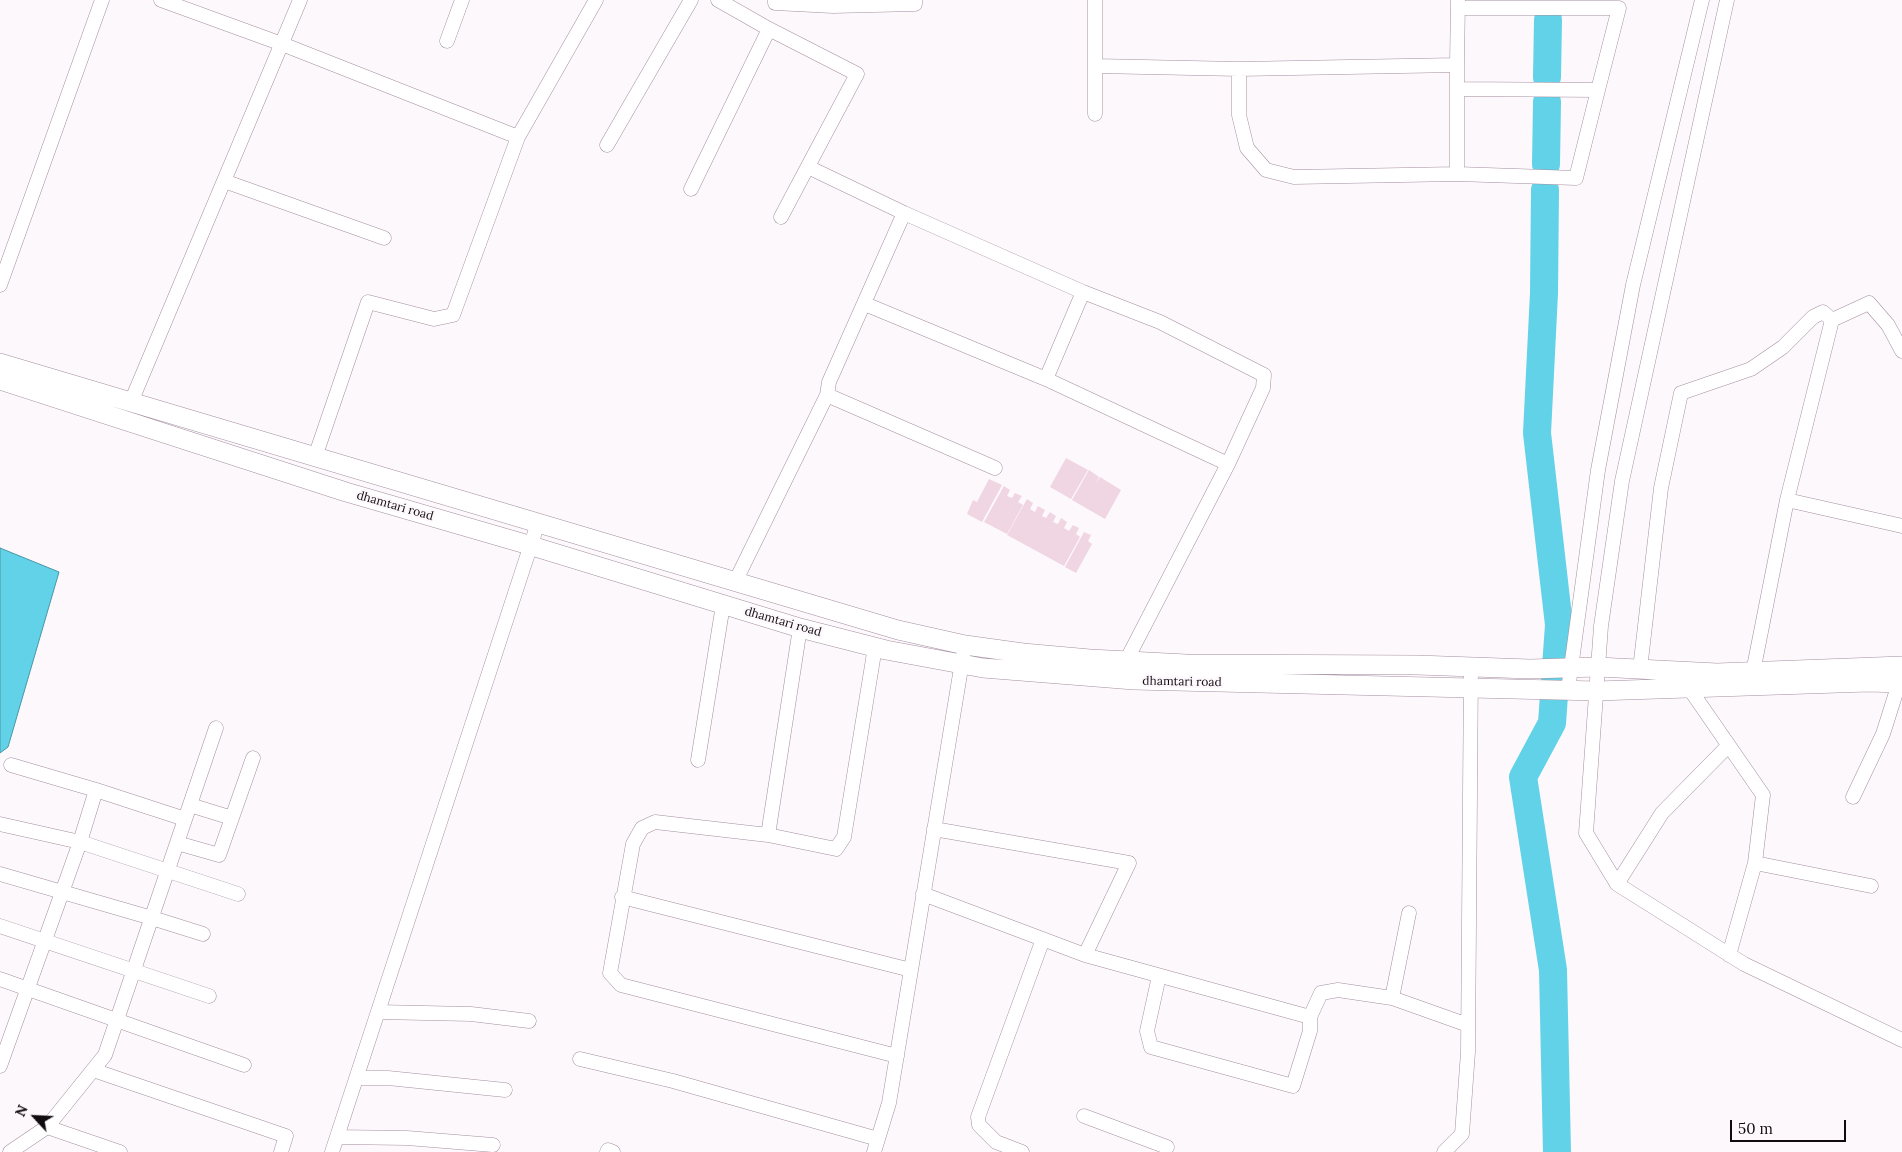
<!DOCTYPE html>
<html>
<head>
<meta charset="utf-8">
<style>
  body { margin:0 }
  #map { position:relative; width:1902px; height:1152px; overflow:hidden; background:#fdf8fc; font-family:Lora,serif }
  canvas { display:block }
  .north { position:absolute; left:10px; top:1092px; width:50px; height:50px; -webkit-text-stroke:4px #fdf8fc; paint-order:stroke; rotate:295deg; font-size:14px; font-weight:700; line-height:20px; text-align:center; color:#110a10 }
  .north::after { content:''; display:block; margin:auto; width:18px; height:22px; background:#110a10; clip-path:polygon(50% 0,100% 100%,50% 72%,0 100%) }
  .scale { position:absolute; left:1730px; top:1120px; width:116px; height:22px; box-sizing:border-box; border:2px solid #110a10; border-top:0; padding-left:6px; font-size:15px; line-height:18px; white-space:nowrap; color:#110a10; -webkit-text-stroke:4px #fdf8fc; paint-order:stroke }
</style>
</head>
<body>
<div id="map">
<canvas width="1902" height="1152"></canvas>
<div class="north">N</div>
<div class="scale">50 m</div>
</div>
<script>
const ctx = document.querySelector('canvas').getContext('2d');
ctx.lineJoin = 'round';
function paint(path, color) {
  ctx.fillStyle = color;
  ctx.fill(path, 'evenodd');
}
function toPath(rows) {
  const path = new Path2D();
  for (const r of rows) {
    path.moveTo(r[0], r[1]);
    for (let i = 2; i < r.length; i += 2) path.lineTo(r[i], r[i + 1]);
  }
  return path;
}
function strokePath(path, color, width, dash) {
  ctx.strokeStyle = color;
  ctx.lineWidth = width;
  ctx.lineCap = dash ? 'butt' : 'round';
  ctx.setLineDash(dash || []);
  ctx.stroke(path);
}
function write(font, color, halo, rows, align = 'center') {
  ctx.font = font + ' Lora,serif';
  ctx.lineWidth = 4.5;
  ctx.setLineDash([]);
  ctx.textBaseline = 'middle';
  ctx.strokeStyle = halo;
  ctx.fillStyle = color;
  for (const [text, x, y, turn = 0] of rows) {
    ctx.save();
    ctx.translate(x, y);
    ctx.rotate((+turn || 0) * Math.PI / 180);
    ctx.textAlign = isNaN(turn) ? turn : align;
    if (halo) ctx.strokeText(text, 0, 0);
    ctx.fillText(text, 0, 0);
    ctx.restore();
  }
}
const water = toPath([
  [0,548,59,572,8,747,0,753,0,548]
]);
paint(water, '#61d2e7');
strokePath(water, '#4996a6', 1);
strokePath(toPath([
  [1547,77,1548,20],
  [1546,164,1547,102],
  [1545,190,1544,293,1537,433,1559,625,1552,723,1523,777,1553,970,1557,1152]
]), '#61d2e7', 28);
paint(toPath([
  [1066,458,1088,470,1071,499,1050,487],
  [1089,470,1099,477,1096,484,1100,477,1121,490,1105,519,1072,500],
  [989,479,1002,485,982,522,967,514,973,500,977,502],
  [1004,486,1010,490,1007,496,1012,498,1015,493,1022,496,1018,502,1023,505,1007,534,984,522],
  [1027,499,1033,503,1030,509,1035,512,1038,506,1045,510,1042,516,1046,518,1050,512,1056,516,1053,522,1058,524,1061,518,1067,522,1064,528,1069,531,1073,525,1079,528,1076,534,1080,537,1064,566,1007,535],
  [1084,532,1091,535,1088,541,1092,544,1076,573,1065,567]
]), '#f0d5e3');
const minor = toPath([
  [161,0,282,44,518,137],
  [718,0,769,29,857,74,781,217],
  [775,0,775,3,833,6,915,4,915,0],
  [1727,0,1622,481,1601,626,1586,833,1617,884,1744,964,1902,1040],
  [1458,8,1619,8,1598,90],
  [447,41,462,0],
  [1457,65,1458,0],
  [1096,66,1239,69,1457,65,1457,174,1294,177,1266,170,1247,148,1239,115,1239,69],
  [1457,89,1598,90,1576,178,1457,174],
  [1095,114,1095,0],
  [607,145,691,0],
  [808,167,904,213,1083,292,1160,322,1264,375,1263,388,1228,464,1126,661],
  [224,181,384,238],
  [691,189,769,29],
  [0,285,102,0],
  [865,304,1046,379,1228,464],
  [1046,379,1083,292],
  [827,395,995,468],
  [131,402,300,0],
  [315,457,368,302,434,319,453,315,518,137,596,0],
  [1787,500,1902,526],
  [735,582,827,395,829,382,904,213],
  [875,647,844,837,836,849,768,835,655,822,642,828,633,844,610,973,621,985,897,1056],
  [1640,669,1661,488,1681,393,1751,369,1783,347,1813,317,1823,312,1832,320],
  [1753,681,1753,672,1787,500,1832,320,1869,303,1888,325,1902,351],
  [1689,688,1763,795,1755,863,1729,955],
  [1568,690,1598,470,1633,285,1702,0],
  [698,760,722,611,725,605],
  [11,765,96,790],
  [1853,797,1883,734,1899,683],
  [190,805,232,818],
  [0,824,80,842,238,894],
  [934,829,1129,863,1085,955],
  [768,835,800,628],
  [177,843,219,855,253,758],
  [1755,863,1871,886],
  [0,874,152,918,203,934],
  [1617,884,1662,813,1728,746],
  [923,894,1085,955,1310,1017],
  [622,897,911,970],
  [0,926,209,996],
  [1159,976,1147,1031,1151,1047,1293,1086,1310,1031,1310,1017,1321,993,1338,990,1392,998,1409,913],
  [0,979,244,1065],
  [1392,998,1468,1025],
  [378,1012,471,1014,529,1021],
  [580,1059,673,1081,878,1139],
  [0,1066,80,842,96,790,185,819],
  [93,1070,286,1136,281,1152],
  [356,1078,388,1078,505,1090],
  [1084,1116,1167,1147],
  [47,1127,120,1152],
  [337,1137,407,1138,493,1145],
  [10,1152,47,1127,105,1055,216,728],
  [332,1152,538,523],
  [607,1152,608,1150,613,1152],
  [874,1152,889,1103,963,656],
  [1022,1152,996,1142,979,1125,978,1117,1043,939],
  [1444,1152,1462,1134,1468,1052,1471,666]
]);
const secondary = toPath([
  [0,363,898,630,965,645,1023,653,1090,659,1186,664,1417,665,1530,669,1598,667,1717,673,1902,666],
  [0,380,346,492,522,543,800,628,886,650,983,668,1134,680,1597,691,1868,682,1902,683]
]);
strokePath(minor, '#a48fa1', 15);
strokePath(secondary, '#a48fa1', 20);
strokePath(minor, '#fff', 14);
strokePath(secondary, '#fff', 19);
write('12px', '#110a10', '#fdf8fc', [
  ["dhamtari road",395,506,16],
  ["dhamtari road",783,622,16],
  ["dhamtari road",1182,682,1]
]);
</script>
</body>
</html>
